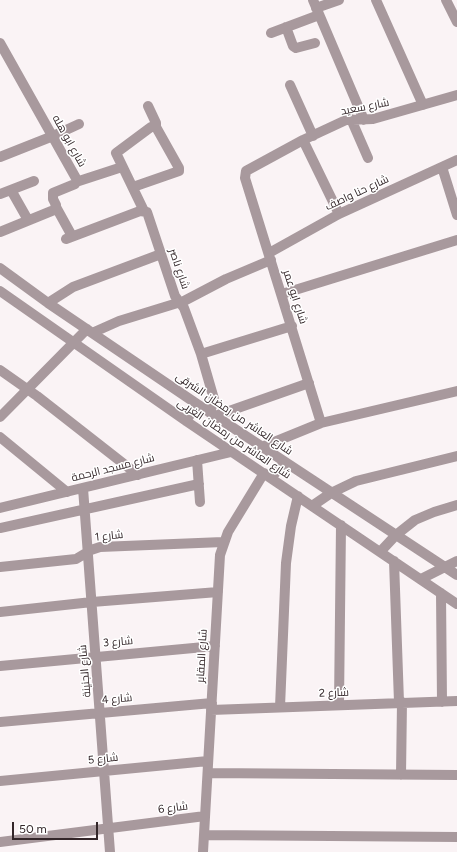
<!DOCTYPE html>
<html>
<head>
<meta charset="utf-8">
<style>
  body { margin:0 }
  #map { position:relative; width:457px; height:852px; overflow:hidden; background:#faf3f5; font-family:Figtree,sans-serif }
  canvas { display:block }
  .scale { position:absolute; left:12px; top:822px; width:86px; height:18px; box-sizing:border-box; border:2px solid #332629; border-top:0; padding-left:5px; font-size:12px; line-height:14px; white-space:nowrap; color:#332629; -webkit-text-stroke:3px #fff; paint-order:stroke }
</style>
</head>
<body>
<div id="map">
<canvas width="457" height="852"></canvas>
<div class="scale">50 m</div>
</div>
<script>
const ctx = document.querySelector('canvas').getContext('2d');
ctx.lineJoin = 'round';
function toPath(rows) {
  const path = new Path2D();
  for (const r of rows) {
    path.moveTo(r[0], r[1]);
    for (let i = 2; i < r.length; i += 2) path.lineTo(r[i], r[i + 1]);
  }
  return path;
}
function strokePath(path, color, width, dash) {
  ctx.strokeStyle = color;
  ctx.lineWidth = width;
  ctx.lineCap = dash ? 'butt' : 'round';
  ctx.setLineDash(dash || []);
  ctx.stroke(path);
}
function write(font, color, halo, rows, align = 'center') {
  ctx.font = font + ' Figtree,Cairo,sans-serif';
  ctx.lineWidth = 3;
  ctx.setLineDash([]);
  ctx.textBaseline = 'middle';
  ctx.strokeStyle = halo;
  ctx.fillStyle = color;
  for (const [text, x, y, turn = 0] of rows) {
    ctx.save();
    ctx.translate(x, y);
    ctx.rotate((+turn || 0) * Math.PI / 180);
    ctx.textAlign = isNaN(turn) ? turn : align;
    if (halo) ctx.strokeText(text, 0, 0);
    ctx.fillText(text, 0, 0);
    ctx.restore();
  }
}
strokePath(toPath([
  [313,0,364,120],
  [376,0,423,105],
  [446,0,457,22],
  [316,8,339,0],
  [286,27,293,46,296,48,315,43],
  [271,33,319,15],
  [0,43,77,180,75,184,53,193,53,199,56,205,54,210,0,232],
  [290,85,313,136],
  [148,106,156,123,156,127],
  [351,119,368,158],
  [303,140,339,214],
  [0,157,53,136,79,124],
  [442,167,457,215],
  [76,182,122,167],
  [133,187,179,171,179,168,156,127,151,127,116,153,144,211],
  [11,190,28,220],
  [0,194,34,181],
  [56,207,72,236],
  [66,239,140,211,147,212,175,296,184,308,201,354,214,399,210,413],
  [269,253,339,214,457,160],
  [0,268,48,303,197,404,457,575],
  [0,291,186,421,457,604],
  [282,294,457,240],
  [48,303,73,287,161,254],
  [92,333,119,321,184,301,226,279,271,260],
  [201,354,292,326],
  [0,370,37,396,138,475],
  [215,416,309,383],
  [0,417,87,329],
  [186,421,197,404],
  [321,423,245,178,246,171,303,140,346,120,373,119,457,95],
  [0,437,67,492],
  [262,447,321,423,457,391],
  [197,460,200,502],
  [271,478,285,462],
  [83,488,110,852],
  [312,506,331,493,356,481,457,456],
  [0,508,231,452],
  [0,528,199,484],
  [380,552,396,535,415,520,434,512,457,505],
  [394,561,399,702],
  [0,567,76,559,91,550,100,547,223,542],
  [421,579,457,561],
  [441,593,442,702],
  [0,612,92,602,218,592],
  [0,666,215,646],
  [339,704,341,525],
  [280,707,286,563,291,526,298,496],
  [211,710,457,701],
  [0,722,212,703],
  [208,773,457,775],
  [401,775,402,702],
  [0,781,208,761],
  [204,835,457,837],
  [0,842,205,816],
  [203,852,220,555,228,532,264,473]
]), '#a8999d', 10);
write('11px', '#332629', '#fff', [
  ["شارع سعيد",365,107,-11],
  ["شارع ابو هله",69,141,61],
  ["شارع حنا واصف",357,193,-25],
  ["شارع ناصر",179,269,71],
  ["شارع ابو عمر",295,297,72],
  ["شارع العاشر من رمضان الشرقى",234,414,34],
  ["شارع العاشر من رمضان الغربى",234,439,34],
  ["شارع مسجد الرحمة",113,468,-14],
  ["شارع 1",109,536,-6],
  ["شارع 3",118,642,-5],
  ["شارع المقابر",202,656,-87],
  ["شارع الجنينة",85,671,-95],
  ["شارع 2",334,693,-2],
  ["شارع 4",117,699,-5],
  ["شارع 5",103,759,-6],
  ["شارع 6",173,808,-7]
]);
</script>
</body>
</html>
